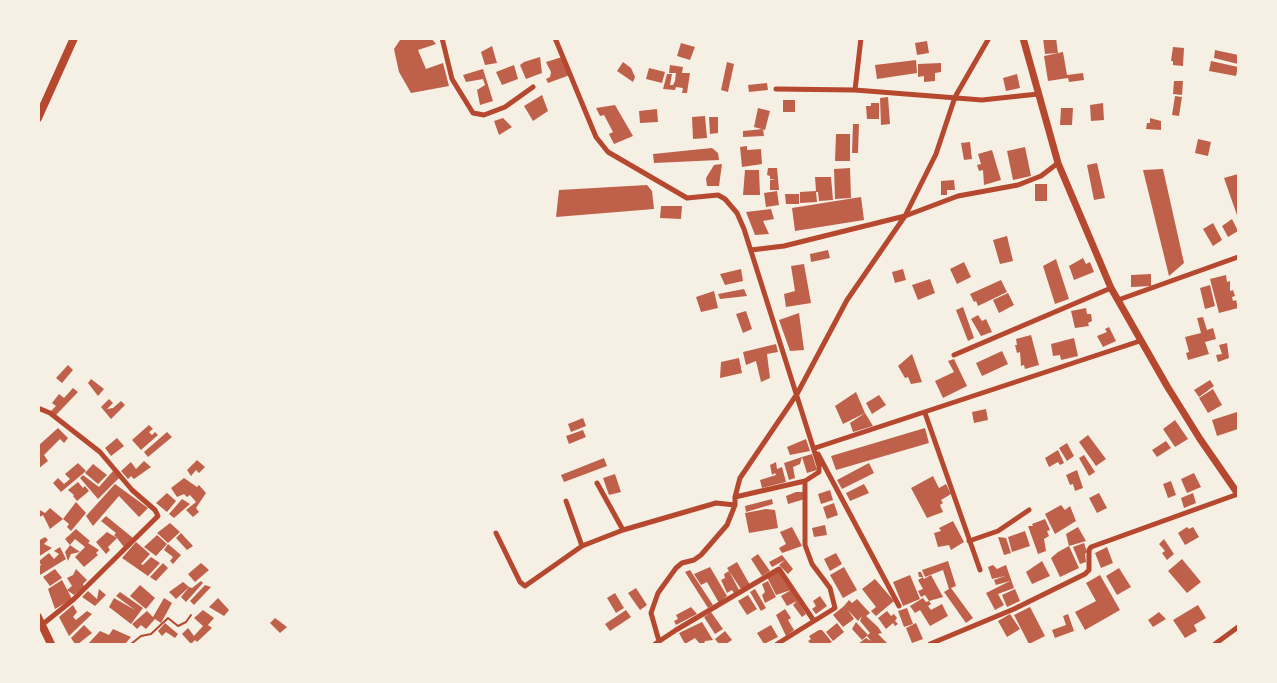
<!DOCTYPE html>
<html>
<head>
<meta charset="utf-8">
<style>
  body { margin:0 }
  #map { position:relative; width:1277px; height:683px; overflow:hidden; background:#f6efe4; font-family:"Crimson Pro",serif }
  canvas { display:block }
  .frame { position:absolute; inset:0; border:40px solid #f6efe4; pointer-events:none }
</style>
</head>
<body>
<div id="map">
<canvas width="1277" height="683"></canvas>
<div class="frame"></div>
</div>
<script>
const ctx = document.querySelector('canvas').getContext('2d');
ctx.lineJoin = 'round';
function paint(path, color) {
  ctx.fillStyle = color;
  ctx.fill(path, 'evenodd');
}
function toPath(rows) {
  const path = new Path2D();
  for (const r of rows) {
    path.moveTo(r[0], r[1]);
    for (let i = 2; i < r.length; i += 2) path.lineTo(r[i], r[i + 1]);
  }
  return path;
}
function strokePath(path, color, width, dash) {
  ctx.strokeStyle = color;
  ctx.lineWidth = width;
  ctx.lineCap = dash ? 'butt' : 'round';
  ctx.setLineDash(dash || []);
  ctx.stroke(path);
}
paint(toPath([
  [405,38,431,38,436,44,418,50,426,69,443,63,449,86,411,93,399,72,394,49,400,40],
  [1043,38,1056,38,1058,53,1045,54],
  [927,41,929,53,917,55,915,43],
  [681,43,695,47,690,60,677,56],
  [492,46,497,63,485,65,481,52],
  [1173,47,1184,48,1183,66,1173,65,1173,61,1171,61],
  [1215,50,1238,55,1238,64,1214,58],
  [1063,52,1067,75,1083,73,1084,80,1069,82,1068,78,1048,81,1044,56],
  [540,57,542,73,526,79,520,65,524,62],
  [562,57,570,75,548,83,546,79,550,77,551,72,546,62],
  [916,60,917,73,877,79,875,65],
  [1211,61,1238,67,1236,76,1209,71],
  [623,62,631,68,635,77,633,82,617,71],
  [727,62,734,64,728,92,721,90],
  [941,63,941,72,935,73,935,81,924,82,924,76,918,77,918,64],
  [514,65,518,79,502,85,496,72],
  [670,65,683,67,682,73,690,73,687,93,682,93,683,88,676,87,675,90,663,89,667,74,672,74,670,85,673,85,675,81,676,73,669,73],
  [649,68,665,72,662,83,646,79],
  [483,69,493,101,480,105,477,90,485,85,483,79,466,82,463,75],
  [1017,74,1020,88,1006,91,1003,78],
  [1174,81,1183,81,1182,95,1173,94],
  [767,83,768,90,749,92,748,85],
  [542,95,548,111,533,121,524,106],
  [1175,96,1182,97,1179,116,1172,115],
  [888,97,890,124,881,125,880,98],
  [783,100,795,100,795,112,783,112],
  [871,103,879,103,879,119,867,119,866,106,871,106],
  [1103,103,1104,120,1091,121,1090,105],
  [615,105,633,136,614,144,609,134,613,132,604,115,600,116,596,108],
  [758,108,770,111,765,130,754,127],
  [1061,108,1073,108,1072,125,1060,125],
  [657,109,658,122,640,123,639,111],
  [705,116,707,138,693,139,692,117],
  [709,117,718,117,718,133,710,134],
  [503,118,512,127,499,135,494,121],
  [1150,118,1161,121,1161,130,1146,129,1147,123,1150,123],
  [853,124,859,124,858,153,852,153],
  [763,129,764,136,743,137,743,131],
  [836,134,850,134,850,161,835,161],
  [1198,139,1211,142,1208,156,1195,153],
  [970,142,972,159,964,160,961,143],
  [747,146,747,150,761,149,762,164,742,167,740,147],
  [1025,147,1031,176,1013,180,1007,151],
  [712,148,718,153,719,160,654,163,653,154],
  [992,150,1001,180,984,185,983,170,979,171,977,165,981,164,978,154],
  [1097,163,1105,198,1094,200,1087,165],
  [722,164,719,186,707,186,706,178,714,165],
  [768,168,777,168,779,190,770,190,770,180,776,180,770,179,770,176,767,175],
  [850,168,851,198,835,199,834,169],
  [1163,169,1184,263,1169,276,1143,170],
  [745,170,759,170,760,195,743,195],
  [1238,174,1238,218,1224,178],
  [815,177,831,177,833,200,819,201,818,192,816,192,817,202,800,203,800,192,816,191],
  [954,180,955,190,947,190,947,195,941,195,941,181],
  [1035,184,1047,184,1047,201,1035,201],
  [647,185,652,191,654,209,556,217,559,190],
  [777,191,779,205,766,207,764,193],
  [785,194,799,194,799,204,786,204],
  [861,197,864,220,795,231,792,208],
  [661,206,682,206,681,219,660,218],
  [771,209,774,219,763,221,769,234,755,235,746,212],
  [1232,219,1238,231,1228,237,1222,226],
  [1213,223,1222,240,1213,246,1203,229],
  [1007,236,1013,261,1000,264,993,240],
  [828,250,830,258,811,262,810,254],
  [1083,258,1086,264,1090,262,1094,272,1074,280,1069,266],
  [1056,259,1069,299,1055,304,1043,266],
  [964,262,971,277,957,284,950,269],
  [804,264,811,303,786,307,784,294,795,291,791,266],
  [741,269,743,281,725,285,720,274],
  [903,269,906,280,895,283,892,272],
  [1151,274,1151,286,1131,287,1131,275],
  [1226,275,1227,282,1230,281,1230,291,1233,290,1235,296,1232,297,1233,301,1236,300,1238,308,1219,313,1210,279],
  [930,279,935,293,918,300,912,285],
  [1001,280,1007,292,978,306,976,301,974,302,970,294],
  [1210,285,1215,306,1205,309,1200,288],
  [744,289,747,296,720,299,718,294],
  [714,291,718,308,701,312,696,297],
  [1008,293,1014,305,999,313,993,300],
  [963,307,974,338,968,341,956,310],
  [1086,308,1087,314,1091,314,1092,321,1088,323,1089,326,1075,328,1071,311],
  [746,311,752,329,743,333,736,314],
  [799,313,804,350,790,351,779,320],
  [978,315,982,321,986,319,992,332,981,336,971,319],
  [1203,317,1207,330,1213,328,1216,339,1205,342,1209,354,1188,360,1186,353,1189,352,1185,337,1201,333,1197,318],
  [1109,327,1116,341,1103,347,1097,336,1107,332,1105,329],
  [1031,335,1039,365,1025,369,1024,365,1021,366,1020,352,1017,353,1015,345,1017,345,1016,339],
  [1074,338,1078,356,1061,360,1060,355,1053,356,1051,344],
  [1227,343,1229,358,1218,362,1216,355,1222,354,1219,345],
  [776,344,778,352,767,354,770,378,761,382,756,361,746,365,743,352],
  [1002,351,1008,364,982,376,976,363],
  [912,354,922,382,911,384,908,377,905,378,898,366],
  [739,358,742,373,720,378,721,362],
  [954,359,967,386,943,398,935,381,954,372,948,361],
  [68,365,73,370,62,383,56,378],
  [91,379,104,389,98,396,88,383],
  [1210,380,1214,386,1199,397,1194,390],
  [73,388,78,392,56,415,51,411,56,406,52,403,59,394,64,398],
  [1213,389,1222,405,1208,413,1199,398],
  [856,392,865,413,843,424,835,406],
  [879,395,886,405,872,414,866,403],
  [109,399,113,403,107,409,113,408,121,401,125,405,111,419,101,407],
  [986,409,988,420,974,423,972,412],
  [1237,412,1238,429,1217,436,1212,420],
  [865,413,873,426,853,432,850,423],
  [583,418,586,426,571,432,568,424],
  [1175,420,1188,439,1175,447,1163,429],
  [149,425,153,429,149,432,152,435,155,432,158,435,141,450,132,440],
  [58,428,68,438,64,443,60,439,44,455,48,461,38,469,38,446],
  [925,428,929,443,836,470,831,456],
  [583,430,586,437,569,444,566,436],
  [167,432,172,437,148,457,144,452],
  [1088,435,1106,459,1096,466,1079,442],
  [117,438,124,446,111,456,105,448],
  [806,439,810,451,790,455,787,447],
  [1166,441,1171,448,1157,457,1152,450],
  [1067,443,1074,456,1067,461,1059,448],
  [1058,450,1064,463,1060,465,1058,462,1049,467,1045,458],
  [812,454,817,470,807,473,802,457],
  [1084,455,1095,472,1089,476,1079,458],
  [802,457,800,464,793,467,795,478,789,480,784,463],
  [604,458,607,466,564,482,561,475],
  [197,460,205,467,199,473,196,470,191,476,187,470],
  [144,461,151,467,134,479,131,476,128,479,121,471,131,462,136,469],
  [776,462,777,469,782,467,786,482,762,488,760,480,776,475,775,473,772,475,770,465],
  [78,463,86,471,61,492,53,483,58,478,64,484,70,479,65,474],
  [869,463,874,473,842,489,837,480],
  [93,464,107,475,98,484,85,473],
  [1077,470,1083,488,1075,491,1073,484,1070,485,1066,475],
  [113,471,120,477,98,499,80,478,83,475,99,487],
  [1194,473,1201,487,1187,493,1181,479],
  [615,474,621,492,609,495,603,478],
  [933,476,939,488,946,484,951,494,941,500,943,503,940,505,943,512,927,518,911,488],
  [184,478,197,487,199,485,206,493,196,508,199,512,193,517,186,510,196,502,190,495,187,497,184,494,177,497,171,488],
  [1171,481,1176,495,1168,498,1163,484],
  [78,482,83,488,85,486,89,491,77,501,73,496,74,495,68,490],
  [115,484,148,508,139,517,119,496,93,526,86,516],
  [864,484,869,493,850,501,846,493],
  [830,490,833,500,821,504,818,494],
  [796,492,804,492,805,499,788,504,786,496],
  [167,493,176,501,167,512,156,503],
  [1099,493,1107,508,1097,513,1089,498],
  [1193,493,1196,503,1184,508,1181,498],
  [182,499,190,504,174,518,169,514],
  [772,499,773,504,746,512,745,506],
  [76,502,86,513,71,531,67,527,69,524,63,519],
  [834,503,838,515,827,519,823,507],
  [1061,505,1065,510,1070,506,1076,521,1055,534,1045,514],
  [50,508,63,519,50,529,43,515,38,518,38,509,45,513],
  [766,509,775,510,778,528,749,533,745,513],
  [106,516,133,538,124,547,117,538,108,547,110,550,106,554,96,542,107,532,117,538,114,535,116,533,101,521],
  [1045,519,1050,530,1047,531,1049,536,1044,539,1046,551,1038,554,1028,526,1033,526,1032,524],
  [953,521,964,542,951,550,949,545,938,547,934,533,941,531,939,528],
  [170,523,180,532,168,543,157,533],
  [825,525,827,535,814,537,812,528],
  [792,527,802,546,782,553,779,548,786,544,780,532],
  [1078,527,1086,541,1069,546,1066,534],
  [1187,527,1189,529,1193,527,1199,537,1185,545,1178,533],
  [76,529,90,541,88,543,99,550,96,553,98,555,84,567,75,557,85,547,75,539,70,545,80,552,71,554,68,561,65,552,70,545,65,539],
  [1025,531,1030,546,1012,552,1008,537],
  [181,533,193,546,187,550,176,538],
  [157,535,167,544,156,556,144,547],
  [45,537,48,540,44,544,52,548,38,557,38,541],
  [998,537,1006,538,1011,553,1004,555],
  [1164,539,1174,554,1167,560,1162,553,1165,551,1159,544],
  [136,542,150,554,141,564,143,565,151,557,160,563,148,576,122,558],
  [1084,543,1087,552,1085,554,1086,562,1080,564,1073,547],
  [168,544,181,555,173,564,170,561,173,557,164,550],
  [1069,546,1079,568,1060,577,1051,558,1058,552],
  [60,547,66,559,40,575,38,568,41,565,39,561,49,553,54,559,59,554,54,551],
  [1107,547,1113,563,1101,568,1095,553],
  [836,553,842,564,830,571,824,559],
  [758,554,770,571,762,576,751,559],
  [782,555,793,569,788,574,779,565,785,560,772,567,769,562],
  [1182,559,1201,582,1187,593,1168,571],
  [948,561,956,586,951,588,973,618,966,623,944,592,949,589,943,570,925,577,922,570],
  [1042,561,1050,576,1032,584,1026,572],
  [737,562,750,585,741,589,727,568],
  [163,563,168,568,156,581,150,577],
  [201,563,209,570,195,582,188,574],
  [993,565,997,569,1006,565,1014,588,998,594,1004,605,995,610,986,593,1010,581,996,585,994,580,1005,576,992,579,988,567],
  [710,567,727,596,719,603,707,582,701,585,694,574],
  [844,567,857,590,843,598,830,575],
  [1119,568,1131,587,1117,595,1106,576],
  [55,569,62,578,50,586,43,577],
  [76,569,87,580,83,584,84,587,74,595,67,590,72,586,67,578,73,575],
  [690,570,713,605,708,608,685,572],
  [729,571,739,590,734,593,732,590,727,593,721,580,725,578,724,574],
  [780,571,791,590,776,595,767,577],
  [918,572,921,572,924,579,931,575,943,597,929,601,925,595,921,597,918,591,923,589,918,580,923,577,919,577],
  [910,575,920,599,903,606,893,582],
  [1100,575,1120,610,1085,630,1075,612,1096,601,1086,583],
  [875,579,894,601,876,616,871,611,876,607,862,589],
  [62,580,72,599,55,609,48,589],
  [201,581,203,583,186,602,181,597,189,587,192,588],
  [768,581,776,597,765,603,762,595,765,592,762,584],
  [183,582,189,587,176,599,169,592],
  [140,585,155,598,146,609,130,596],
  [205,585,211,587,194,605,190,601],
  [636,588,647,605,640,610,628,593],
  [99,589,106,595,95,606,82,597,88,591,97,599],
  [755,589,766,608,761,611,750,592],
  [1015,589,1020,601,1007,607,1002,595],
  [791,590,806,614,802,617,793,605,797,601,787,606,781,596],
  [120,592,143,608,131,624,109,607,114,598,135,610,116,596],
  [615,593,624,608,616,613,607,598],
  [748,595,757,609,747,615,738,601],
  [820,596,827,606,816,614,812,609,816,606,813,601],
  [164,598,172,603,161,623,155,619,146,629,141,625,137,629,132,624,147,611,153,617],
  [218,598,229,610,224,616,209,607],
  [923,598,926,602,929,601,931,604,928,606,931,610,942,604,948,616,930,626,920,610,915,613,910,606],
  [857,599,870,613,866,616,878,627,882,633,878,634,888,644,858,644,866,638,871,641,867,636,870,633,860,621,862,616,858,621,848,610,854,619,843,627,833,615,844,606,849,600,852,603],
  [73,605,77,612,73,617,76,620,87,611,92,614,69,636,59,617],
  [1198,605,1206,618,1194,625,1197,631,1185,638,1173,620],
  [691,607,697,614,676,625,674,621,678,619,676,615],
  [1030,607,1045,636,1029,644,1014,615],
  [907,608,913,624,904,627,898,611],
  [785,609,791,618,788,620,794,630,786,636,776,615],
  [203,610,214,618,208,625,212,628,197,642,195,640,191,644,182,634,188,628,194,636,203,626,194,618],
  [626,610,631,617,610,631,605,624],
  [887,611,891,616,894,614,897,618,895,621,898,624,895,626,893,623,886,629,878,618],
  [711,612,723,629,715,634,704,617],
  [1159,612,1166,619,1153,627,1148,620],
  [1010,614,1020,629,1007,637,998,621],
  [1068,614,1074,631,1055,638,1052,630,1066,625,1063,616],
  [275,618,287,627,280,633,270,623],
  [702,622,713,640,705,641,704,644,700,644,695,638,685,644,679,633],
  [856,622,868,635,862,640,852,629],
  [165,623,178,634,175,638,166,632,162,636,158,631],
  [837,623,844,632,833,641,826,632],
  [916,623,923,639,912,643,906,628],
  [84,625,92,633,78,644,75,644,71,638],
  [771,625,778,637,764,644,757,633],
  [113,629,131,637,125,644,88,644,100,631,109,635],
  [819,630,822,630,832,642,828,644,811,644,808,641,811,639,809,636],
  [725,631,732,640,726,644,719,644,715,639]
]), '#bf614a');
strokePath(toPath([
  [131,644,141,636,151,634,168,618,178,626,186,622,191,615]
]), '#b5482f', 2);
strokePath(toPath([
  [442,38,452,79,473,113,484,115,505,107,533,87],
  [555,38,596,137,608,152,687,198,718,195,725,199,737,213,744,229,819,466,819,472,805,481,735,497],
  [776,89,855,90,982,100,1038,94],
  [855,90,861,38],
  [751,250,784,246,905,216,936,154,955,97,989,38],
  [1118,300,1238,257],
  [954,355,1111,288],
  [38,408,50,413,100,452,132,490,155,510,158,516,74,599,38,628],
  [925,413,980,570],
  [815,448,1140,341],
  [818,454,899,606],
  [597,483,623,530],
  [566,501,582,546],
  [496,533,520,582,525,586,582,546,623,530,716,503,735,505],
  [969,541,998,531,1029,510],
  [659,641,651,613,658,593,676,568,682,563,694,560,701,555,727,525,735,505,735,497,740,478,797,394,847,300,905,216,958,196,1018,185,1041,176,1058,163],
  [655,644,676,630,779,569,814,621],
  [777,644,835,608,830,588,812,564,805,545,805,481],
  [930,644,1014,609,1085,574,1089,570,1089,550,1091,547,1238,494],
  [1215,644,1238,627]
]), '#b5482f', 5);
strokePath(toPath([
  [1023,38,1058,163,1111,288,1167,386,1200,439,1238,494]
]), '#b5482f', 7);
strokePath(toPath([
  [38,118,74,38],
  [38,617,51,644]
]), '#b5482f', 8);
</script>
</body>
</html>
